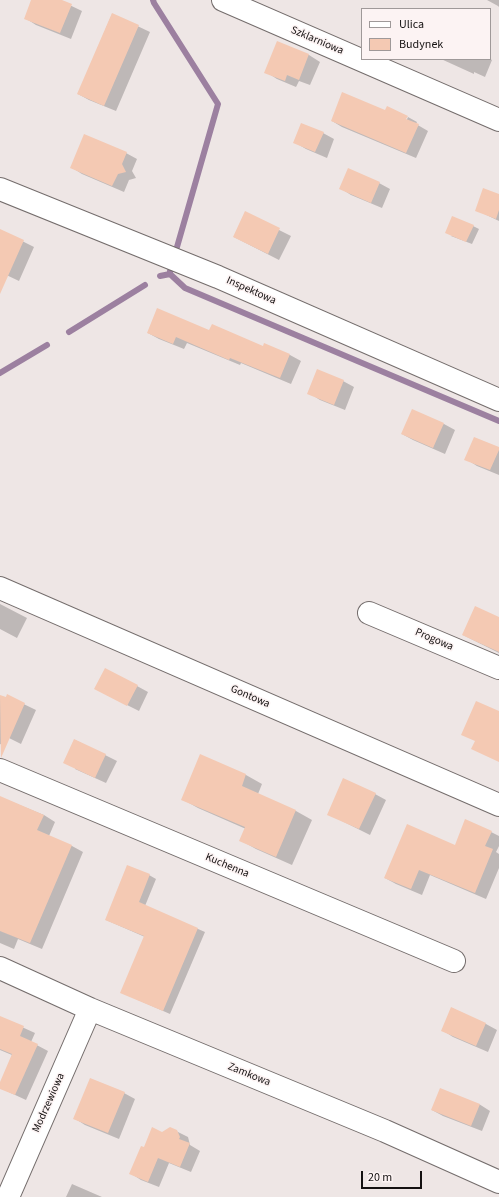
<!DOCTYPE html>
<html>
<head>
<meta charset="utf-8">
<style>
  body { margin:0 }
  #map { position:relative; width:499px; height:1197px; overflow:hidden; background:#eee6e5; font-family:"Source Sans 3",sans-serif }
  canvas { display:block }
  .legend { position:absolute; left:361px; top:8px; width:130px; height:52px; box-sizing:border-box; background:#fcf3f3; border:1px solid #9f9999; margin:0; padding:5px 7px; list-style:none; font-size:12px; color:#141111 }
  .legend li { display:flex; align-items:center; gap:8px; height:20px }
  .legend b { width:20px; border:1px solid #9f9999 }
  .scale { position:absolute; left:361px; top:1171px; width:61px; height:18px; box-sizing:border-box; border:2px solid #141111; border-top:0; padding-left:5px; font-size:12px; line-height:14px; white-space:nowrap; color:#141111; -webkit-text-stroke:3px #fcf3f3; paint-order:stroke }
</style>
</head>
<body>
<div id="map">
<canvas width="499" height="1197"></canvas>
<ul class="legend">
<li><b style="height:5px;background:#fff"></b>Ulica</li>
<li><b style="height:11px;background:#f4c9b3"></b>Budynek</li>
</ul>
<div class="scale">20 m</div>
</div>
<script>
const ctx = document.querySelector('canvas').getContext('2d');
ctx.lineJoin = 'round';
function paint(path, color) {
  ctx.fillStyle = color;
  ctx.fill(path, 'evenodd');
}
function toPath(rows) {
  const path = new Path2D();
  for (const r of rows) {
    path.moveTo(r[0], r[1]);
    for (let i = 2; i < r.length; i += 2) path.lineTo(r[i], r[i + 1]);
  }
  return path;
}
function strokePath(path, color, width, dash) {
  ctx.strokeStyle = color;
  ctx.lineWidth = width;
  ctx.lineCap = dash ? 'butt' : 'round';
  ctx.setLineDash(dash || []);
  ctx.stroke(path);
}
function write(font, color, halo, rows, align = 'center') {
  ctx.font = font + ' "Source Sans 3",sans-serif';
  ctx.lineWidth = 3;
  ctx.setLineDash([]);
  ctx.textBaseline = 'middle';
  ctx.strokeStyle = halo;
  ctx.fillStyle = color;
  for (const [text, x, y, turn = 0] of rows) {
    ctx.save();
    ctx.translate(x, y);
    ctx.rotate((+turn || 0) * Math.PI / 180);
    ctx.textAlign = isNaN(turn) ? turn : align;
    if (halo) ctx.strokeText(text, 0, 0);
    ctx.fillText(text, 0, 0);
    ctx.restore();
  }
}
paint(toPath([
  [32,0,59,0,82,11,71,39,36,25,25,18],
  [487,0,499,0,499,7,498,6],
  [112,14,150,32,116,111,89,100,78,94],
  [278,43,309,55,320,62,310,85,299,81,296,87,277,79,266,72],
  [441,59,490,59,492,60,485,77,474,72,474,74],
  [408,117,417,122,416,124,428,131,416,158,342,127,332,121,405,124],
  [323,133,334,139,327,158,306,149,294,142],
  [126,153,137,159,132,171,136,178,129,180,124,192,82,174,71,167],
  [379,183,390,189,382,208,351,195,340,188],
  [499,195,499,221,476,210],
  [245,213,291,236,279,260,234,237],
  [473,226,479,229,472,244,451,236],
  [0,230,34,247,19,281,0,272],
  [210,332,290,355,301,361,291,384,241,363,240,365,187,343,184,349,159,339,148,333],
  [343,381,354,387,345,410,320,400,309,393],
  [444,424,455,430,445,454,413,440,402,434],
  [499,448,499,475,477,466,466,459],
  [0,604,27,618,17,638,0,629],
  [499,618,499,653,463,635],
  [137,686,148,692,139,711,107,695],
  [0,696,6,698,7,696,36,710,21,744,9,738,5,746,0,744],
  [75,740,117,761,106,783,75,769],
  [201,756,246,775,262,784,258,794,296,811,312,820,292,865,256,849,240,840,246,829,198,808,182,799],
  [375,794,386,800,370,835,328,814],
  [0,797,44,815,55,822,49,836,72,846,83,852,42,949,18,939,14,949,0,943],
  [491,832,499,836,499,846,496,852,499,854,499,868,486,899,430,875,422,895,396,884,385,878],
  [149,875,156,879,145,906,205,932,170,1014,129,996,145,937,106,920],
  [452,1008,486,1024,497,1030,488,1052,453,1037,442,1030],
  [0,1017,35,1033,31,1042,48,1051,26,1100,0,1088,0,1085,12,1055,0,1050],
  [124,1093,135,1099,119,1139,85,1125,74,1118],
  [479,1104,490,1111,482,1131,443,1116,432,1110],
  [176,1131,188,1137,190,1145,200,1151,191,1172,169,1163,159,1187,141,1180,130,1173,144,1148,162,1133],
  [72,1184,102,1197,66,1197]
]), '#0003');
strokePath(toPath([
  [153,0,154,3,218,104,177,247],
  [170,274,185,288,499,421],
  [160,276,170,274,170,271],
  [69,332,145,285],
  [0,373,47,345]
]), '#9c80a0', 6);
paint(toPath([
  [31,0,62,0,72,4,60,33,24,19],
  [112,13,139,25,104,106,77,94],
  [277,41,309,54,299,80,287,75,285,81,264,73],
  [342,92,385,110,387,106,408,116,406,119,419,124,406,153,331,121],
  [301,123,324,132,315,152,293,143],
  [84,134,127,152,122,164,126,172,118,174,112,186,70,168],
  [348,168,380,182,371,203,339,189],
  [483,188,499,194,499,210,496,219,475,211],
  [245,211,280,228,268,254,233,237],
  [452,216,474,225,466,242,445,233],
  [0,229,24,240,0,294],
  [157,308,209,330,212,324,263,346,264,343,290,354,280,378,230,358,229,360,176,337,173,344,147,333],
  [317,369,344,380,334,405,307,394],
  [412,409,444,423,433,448,401,434],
  [474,437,499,447,499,450,490,470,464,460],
  [475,606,499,617,499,652,462,635],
  [105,668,138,685,127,706,94,689],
  [7,694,25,703,1,758,0,695,6,697],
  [476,701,499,711,499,762,471,749,475,741,461,735],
  [74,739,106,754,95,778,63,763],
  [200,754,246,774,242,786,296,810,276,857,239,841,245,827,181,800],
  [343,778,376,793,359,829,327,815],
  [0,796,44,815,37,830,72,845,30,943,0,931],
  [465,819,492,831,485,846,493,849,475,893,419,870,411,889,384,878,407,824,455,845],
  [127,865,150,874,139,902,198,928,163,1011,120,993,144,936,105,920],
  [451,1007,486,1023,476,1046,441,1031],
  [0,1016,24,1026,20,1036,38,1044,15,1095,0,1089,0,1082,12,1054,0,1049],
  [90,1078,125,1092,108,1133,73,1119],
  [440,1088,480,1104,471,1126,431,1110],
  [152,1127,162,1132,170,1127,177,1130,180,1137,179,1139,190,1143,180,1167,158,1158,148,1182,129,1174,141,1146,144,1147]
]), '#f4c9b3');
const minor = toPath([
  [223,0,499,120],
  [0,189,218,277,499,400],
  [0,588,499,805],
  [369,613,499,668],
  [0,770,454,961],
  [0,968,90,1009,385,1131,499,1182],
  [8,1197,90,1009]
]);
strokePath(minor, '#746d6c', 24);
strokePath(minor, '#fff', 22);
write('11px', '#141111', '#fcf3f3', [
  ["Szklarniowa",317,41,23],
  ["Inspektowa",251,291,24],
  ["Progowa",434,640,23],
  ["Gontowa",250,697,23],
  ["Kuchenna",227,866,23],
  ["Zamkowa",249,1075,22],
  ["Modrzewiowa",49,1103,-66]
]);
</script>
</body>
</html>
